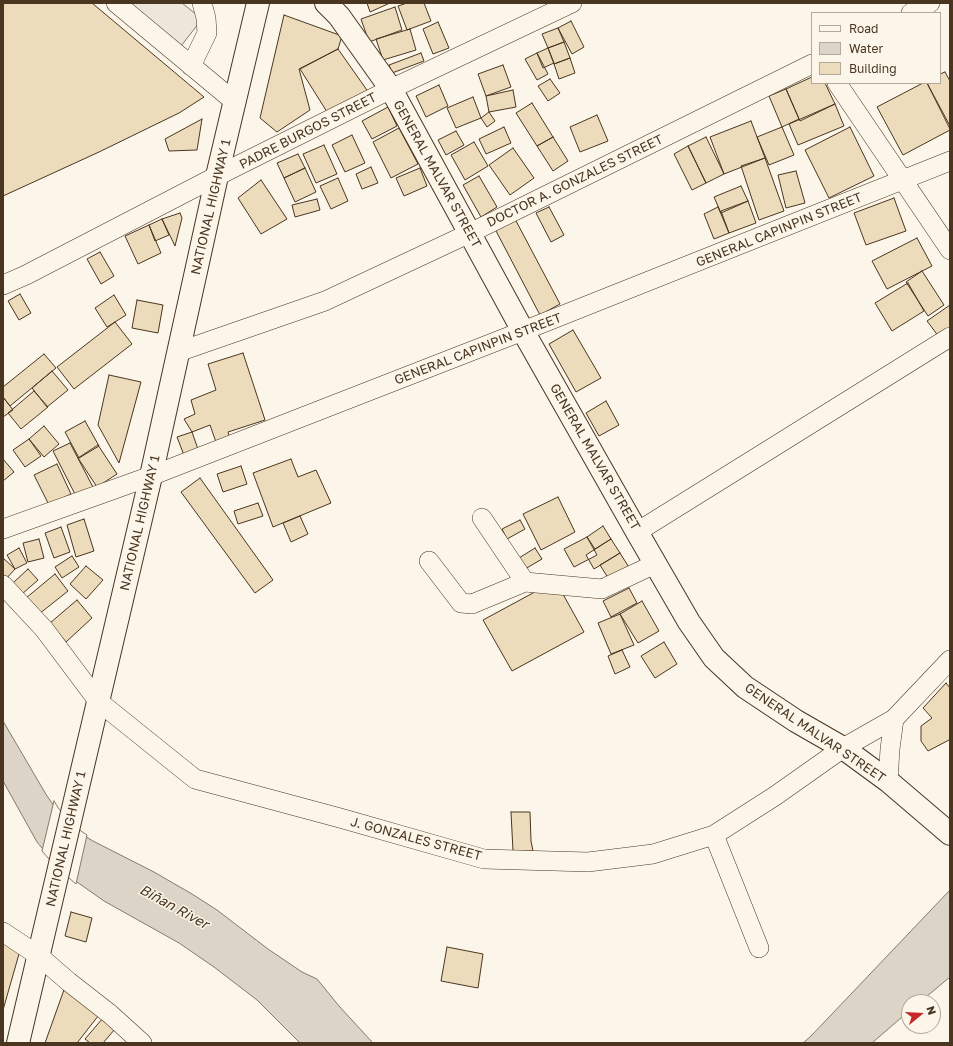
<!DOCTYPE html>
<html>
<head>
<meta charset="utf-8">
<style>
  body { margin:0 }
  #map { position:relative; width:953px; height:1046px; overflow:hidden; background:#fbf6e9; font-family:"Golos Text",sans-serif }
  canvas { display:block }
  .frame { position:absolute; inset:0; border:4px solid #4a3520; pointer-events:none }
  .legend { position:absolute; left:811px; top:12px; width:130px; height:72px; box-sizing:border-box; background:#fbf6e9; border:1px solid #b4a999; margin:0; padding:5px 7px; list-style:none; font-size:12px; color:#4a3520 }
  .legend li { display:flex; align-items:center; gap:8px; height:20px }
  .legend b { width:20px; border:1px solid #b4a999 }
  .north { position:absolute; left:901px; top:994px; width:40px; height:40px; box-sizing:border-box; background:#fbf6e9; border:1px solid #b4a999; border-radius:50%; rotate:72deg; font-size:11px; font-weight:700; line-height:16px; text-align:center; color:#4a3520 }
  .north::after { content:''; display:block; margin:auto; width:14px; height:18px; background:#c62828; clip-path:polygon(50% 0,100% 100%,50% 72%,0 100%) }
</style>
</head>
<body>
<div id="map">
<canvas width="953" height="1046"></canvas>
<div class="frame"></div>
<ul class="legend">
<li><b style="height:5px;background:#fbf6e9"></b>Road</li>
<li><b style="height:11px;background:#dcd4c6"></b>Water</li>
<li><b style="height:11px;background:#ecdcbc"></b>Building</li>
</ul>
<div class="north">N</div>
</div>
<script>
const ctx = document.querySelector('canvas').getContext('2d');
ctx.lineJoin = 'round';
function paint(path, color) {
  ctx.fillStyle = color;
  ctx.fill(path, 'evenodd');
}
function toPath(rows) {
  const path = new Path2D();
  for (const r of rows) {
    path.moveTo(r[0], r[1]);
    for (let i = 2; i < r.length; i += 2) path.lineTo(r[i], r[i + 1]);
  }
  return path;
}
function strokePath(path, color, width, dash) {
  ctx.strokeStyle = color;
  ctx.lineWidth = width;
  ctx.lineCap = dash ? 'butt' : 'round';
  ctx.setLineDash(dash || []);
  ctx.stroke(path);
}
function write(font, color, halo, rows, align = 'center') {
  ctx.font = font + ' "Golos Text",sans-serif';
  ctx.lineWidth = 3;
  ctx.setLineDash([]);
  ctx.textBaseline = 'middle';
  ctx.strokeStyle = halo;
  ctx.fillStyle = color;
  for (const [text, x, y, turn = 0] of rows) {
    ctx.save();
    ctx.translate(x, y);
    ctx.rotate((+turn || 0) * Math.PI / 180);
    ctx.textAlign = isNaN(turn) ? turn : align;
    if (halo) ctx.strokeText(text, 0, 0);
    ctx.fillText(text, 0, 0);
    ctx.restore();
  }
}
const parking = toPath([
  [127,3,182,3,202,19,181,46,127,3]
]);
paint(parking, '#ede7d9');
strokePath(parking, '#887966', 1);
const water = toPath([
  [3,721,47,796,57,810,80,833,93,841,154,872,192,894,217,910,268,949,302,972,317,979,339,1006,373,1043,300,1043,257,1000,214,967,179,943,104,901,67,875,46,853,37,842,3,781,3,721],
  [950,890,950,977,920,1002,909,1002,909,1011,872,1043,803,1043,811,1036,950,890]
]);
paint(water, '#dcd4c6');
strokePath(water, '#887966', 1);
const pier = toPath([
  [54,801,59,809,70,821,81,831,87,835,76,884,55,866,42,851,54,801]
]);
paint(pier, '#fbf6e9');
strokePath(pier, '#887966', 1);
const building = toPath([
  [3,3,92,3,204,97,179,113,99,152,3,196,3,3],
  [367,3,390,3,370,12,367,3],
  [407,3,424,3,431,21,407,30,398,6,407,3],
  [395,7,402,30,369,42,361,19,395,7],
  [284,15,342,36,338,49,299,69,310,110,277,132,260,118,284,15],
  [571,21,584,47,572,54,558,28,571,21],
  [438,22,449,48,433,54,423,29,438,22],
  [558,28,564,42,548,48,542,34,558,28],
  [410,29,416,50,383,60,376,39,410,29],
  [564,42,570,58,554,64,548,48,564,42],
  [548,48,554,63,543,68,537,53,548,48],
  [338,49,369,93,329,115,300,69,338,49],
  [421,53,424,61,392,73,389,65,421,53],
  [537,53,548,74,537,80,525,59,537,53],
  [570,58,575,73,559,79,554,64,570,58],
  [503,65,511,87,486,96,478,74,503,65],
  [945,72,950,81,950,129,927,83,940,83,940,74,945,72],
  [812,77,812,83,825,83,835,104,800,121,786,89,812,77],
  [550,79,560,93,548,101,538,86,550,79],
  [923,83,927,83,950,126,950,130,903,155,877,107,923,83],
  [439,85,448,106,426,117,416,96,439,85],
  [786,89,799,119,782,127,769,96,786,89],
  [513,90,516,107,489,112,486,96,513,90],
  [473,97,481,118,456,128,447,108,473,97],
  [532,103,553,137,537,146,516,113,532,103],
  [835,104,844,126,798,145,789,124,835,104],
  [388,107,397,126,372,139,362,121,388,107],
  [489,112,495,121,487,127,481,118,489,112],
  [597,115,608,141,580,152,570,127,597,115],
  [202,119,197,150,169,151,165,139,202,119],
  [751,121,765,158,724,174,710,137,751,121],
  [504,127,511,143,486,154,479,139,504,127],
  [782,127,794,155,769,165,757,137,782,127],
  [850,127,874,176,829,198,805,150,850,127],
  [399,128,418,164,391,178,373,142,399,128],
  [456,131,464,145,446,155,438,140,456,131],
  [352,135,365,163,345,172,332,145,352,135],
  [553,137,568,161,553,171,537,146,553,137],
  [706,137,724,174,706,183,688,146,706,137],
  [474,142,488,166,465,180,451,155,474,142],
  [324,145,337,174,316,183,303,154,324,145],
  [688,146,706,183,692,190,674,154,688,146],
  [513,148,534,178,510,195,489,165,513,148],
  [298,154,305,168,284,178,277,163,298,154],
  [765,158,784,211,759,220,741,166,765,158],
  [371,167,378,183,362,189,356,174,371,167],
  [305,168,316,192,295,202,284,178,305,168],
  [420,168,427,186,404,196,396,178,420,168],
  [796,171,805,203,786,208,778,175,796,171],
  [479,176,497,207,481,217,463,185,479,176],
  [338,178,348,201,331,209,320,186,338,178],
  [261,180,287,219,261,234,238,198,261,180],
  [741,186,748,201,721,213,714,197,741,186],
  [894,198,906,231,866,245,854,213,894,198],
  [317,199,320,210,295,217,292,205,317,199],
  [748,201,756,223,729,233,721,211,748,201],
  [549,207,564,235,551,242,536,213,549,207],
  [718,207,729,233,714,239,704,214,718,207],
  [180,213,182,218,175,246,162,219,180,213],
  [162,219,169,235,155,241,149,225,162,219],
  [515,219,560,304,540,315,495,229,515,219],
  [149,225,161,253,138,264,125,236,149,225],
  [917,238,932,266,887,289,872,261,917,238],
  [100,252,114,276,101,284,87,259,100,252],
  [922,271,944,305,928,316,906,282,922,271],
  [908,283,924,311,892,331,875,303,908,283],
  [20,294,31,313,19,320,8,301,20,294],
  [114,295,126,315,107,327,95,308,114,295],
  [137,300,163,305,158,333,132,328,137,300],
  [950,305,950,329,939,337,927,321,950,305],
  [115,322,132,344,74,389,57,367,115,322],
  [573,330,601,378,576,392,549,344,573,330],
  [243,353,265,420,228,432,231,441,217,445,210,425,192,432,184,419,195,414,191,400,216,390,208,364,243,353],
  [44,354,56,368,10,406,3,397,3,387,44,354],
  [52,371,68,390,47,407,32,388,52,371],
  [109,375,141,382,119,463,98,425,109,375],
  [34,391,48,407,21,429,8,413,34,391],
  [3,397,13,410,3,417,3,397],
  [606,401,619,425,599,436,586,413,606,401],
  [85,421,99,446,79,458,65,432,85,421],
  [44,426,59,444,44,457,29,439,44,426],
  [192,432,199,452,185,458,177,437,192,432],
  [29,439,41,456,25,467,13,450,29,439],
  [70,443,95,491,78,500,53,451,70,443],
  [98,445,117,474,97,487,78,458,98,445],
  [3,459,14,472,3,481,3,459],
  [291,459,298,477,316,470,331,503,273,527,253,473,291,459],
  [57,464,71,494,49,505,34,475,57,464],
  [241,466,247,484,223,492,217,474,241,466],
  [200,478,273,580,255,593,181,492,200,478],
  [558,497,575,532,541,550,523,514,558,497],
  [258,503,263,516,238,524,234,511,258,503],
  [300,516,308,534,291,542,283,523,300,516],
  [84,519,94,551,76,557,67,525,84,519],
  [520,520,525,529,507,539,502,529,520,520],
  [603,526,611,539,595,549,587,537,603,526],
  [61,527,70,552,54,558,45,533,61,527],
  [587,537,597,555,574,567,564,549,587,537],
  [39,539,44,558,28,562,23,543,39,539],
  [611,539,620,553,594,569,586,555,611,539],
  [19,548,27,563,15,569,7,555,19,548],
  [535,548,542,559,525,569,519,558,535,548],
  [620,553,630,569,610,581,600,565,620,553],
  [72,556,79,567,62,578,55,567,72,556],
  [3,558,15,569,5,580,3,578,3,558],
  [86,566,103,580,86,599,70,584,86,566],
  [28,569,38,580,22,594,13,583,28,569],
  [55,574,68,591,39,614,26,598,55,574],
  [544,587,559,587,584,632,512,671,483,620,544,587],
  [629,588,637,603,611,617,603,601,629,588],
  [77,600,92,618,66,642,50,623,77,600],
  [642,601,659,631,638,643,620,614,642,601],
  [620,614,634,645,611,654,598,623,620,614],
  [664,642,677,664,655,678,641,656,664,642],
  [622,650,630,667,615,674,608,656,622,650],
  [946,683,950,688,950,741,949,740,928,751,921,741,921,726,932,718,923,708,946,683],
  [511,812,530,812,531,841,533,851,513,851,511,812],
  [71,912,92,918,86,942,65,936,71,912],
  [3,934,21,947,3,1010,3,934],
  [447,947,483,954,478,988,441,981,447,947],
  [65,987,102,1011,77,1043,45,1043,65,987],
  [103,1018,115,1029,103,1043,90,1043,85,1039,103,1018]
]);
paint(building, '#ecdcbc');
strokePath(building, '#4a3520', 1);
const minor = toPath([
  [116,3,235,102],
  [911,13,930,3],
  [191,66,207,33,206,18,202,3],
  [837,83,950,250],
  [3,285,26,275,217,176,391,89,572,3],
  [178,352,325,301,470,233,812,64],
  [482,518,525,582],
  [3,529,151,476,523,331,950,161],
  [637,532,950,337],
  [429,561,461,603,472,604,525,582,602,589,655,564],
  [3,585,44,629,98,701,195,779,340,818,484,859,588,862,653,854,714,835,775,796,843,748,894,719,950,660],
  [888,781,890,749,894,719],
  [714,835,759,948],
  [3,932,39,956,69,982,110,1014,142,1043]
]);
const major = toPath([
  [326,3,339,16,391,89,523,331,637,532,689,622,714,658,745,687,796,721,843,748,888,781,950,834]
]);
const highway = toPath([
  [18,1043,151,476,217,176,258,3]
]);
strokePath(minor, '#4a3520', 20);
strokePath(major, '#4a3520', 24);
strokePath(highway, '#4a3520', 24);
strokePath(minor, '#fbf6e9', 19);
strokePath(major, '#fbf6e9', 22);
strokePath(highway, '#fbf6e9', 22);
write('13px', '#4a3520', '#fbf6e9', [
  ["PADRE BURGOS STREET",308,131,-27],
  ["GENERAL MALVAR STREET",437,174,61],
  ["DOCTOR A. GONZALES STREET",575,181,-26],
  ["NATIONAL HIGHWAY 1",211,207,-77],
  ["GENERAL CAPINPIN STREET",779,230,-22],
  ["GENERAL CAPINPIN STREET",478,349,-21],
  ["GENERAL MALVAR STREET",595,457,60],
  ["NATIONAL HIGHWAY 1",140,523,-77],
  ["GENERAL MALVAR STREET",815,733,34],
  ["NATIONAL HIGHWAY 1",66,839,-77],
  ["J. GONZALES STREET",416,839,15]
]);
write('italic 14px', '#4a3520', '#fbf6e9', [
  ["Biñan River",174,907,29]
]);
</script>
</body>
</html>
